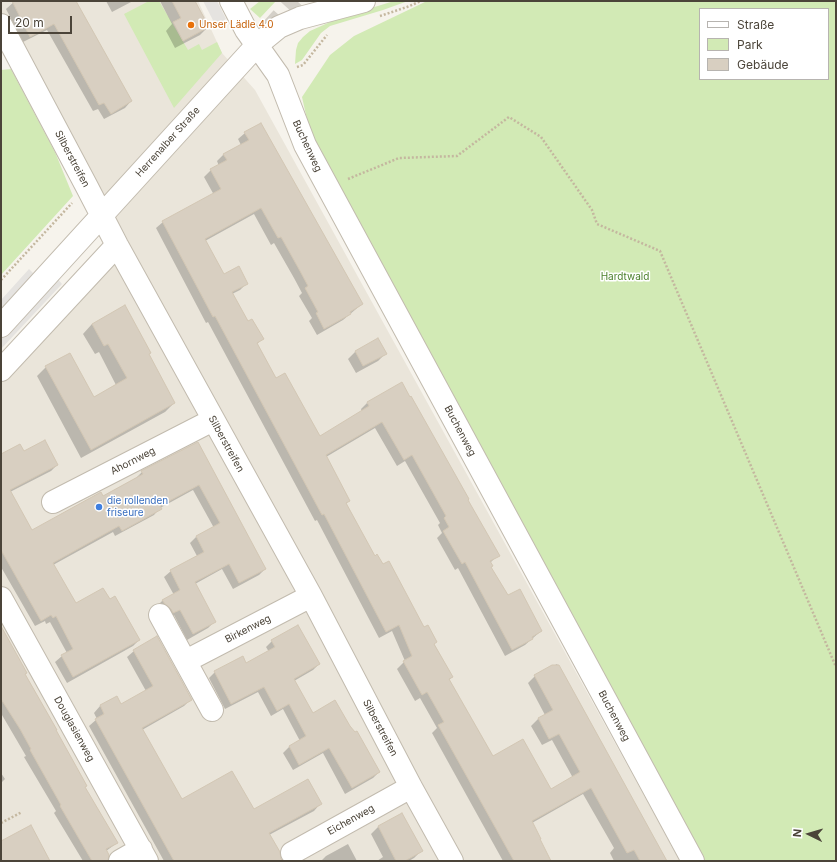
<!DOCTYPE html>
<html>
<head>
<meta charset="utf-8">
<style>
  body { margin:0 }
  #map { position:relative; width:837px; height:862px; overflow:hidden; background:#f6f3ec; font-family:Inter,sans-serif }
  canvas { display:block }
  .frame { position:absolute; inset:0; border:2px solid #4b4439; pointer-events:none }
  .legend { position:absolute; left:699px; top:8px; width:130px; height:72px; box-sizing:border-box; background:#fff; border:1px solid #b7b4b0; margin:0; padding:5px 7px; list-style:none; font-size:12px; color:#4b4439 }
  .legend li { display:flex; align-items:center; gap:8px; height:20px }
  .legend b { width:20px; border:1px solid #b7b4b0 }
  .north { position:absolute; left:789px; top:814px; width:40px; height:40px; -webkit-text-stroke:3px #fff; paint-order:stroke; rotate:275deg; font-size:11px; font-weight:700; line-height:16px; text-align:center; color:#4b4439 }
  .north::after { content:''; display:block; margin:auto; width:14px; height:18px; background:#4b4439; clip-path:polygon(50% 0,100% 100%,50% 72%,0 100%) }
  .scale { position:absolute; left:8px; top:16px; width:64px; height:18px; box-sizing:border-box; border:2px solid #4b4439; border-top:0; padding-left:5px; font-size:12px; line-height:14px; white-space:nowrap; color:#4b4439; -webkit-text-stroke:3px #fff; paint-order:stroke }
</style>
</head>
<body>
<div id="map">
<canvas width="837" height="862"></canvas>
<div class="frame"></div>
<ul class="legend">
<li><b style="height:5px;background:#fff"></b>Straße</li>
<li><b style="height:11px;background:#d2eab5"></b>Park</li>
<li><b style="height:11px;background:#d8cfc1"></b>Gebäude</li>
</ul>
<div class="north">N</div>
<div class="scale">20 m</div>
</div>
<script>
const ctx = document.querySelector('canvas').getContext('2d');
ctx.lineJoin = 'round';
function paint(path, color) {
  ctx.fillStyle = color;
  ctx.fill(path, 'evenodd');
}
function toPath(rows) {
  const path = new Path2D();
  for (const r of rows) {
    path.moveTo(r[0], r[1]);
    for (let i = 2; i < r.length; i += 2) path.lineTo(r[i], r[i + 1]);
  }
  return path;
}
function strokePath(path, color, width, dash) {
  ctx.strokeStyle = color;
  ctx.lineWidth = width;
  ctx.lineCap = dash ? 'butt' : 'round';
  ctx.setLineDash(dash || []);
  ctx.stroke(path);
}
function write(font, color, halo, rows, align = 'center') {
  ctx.font = font + ' Inter,sans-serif';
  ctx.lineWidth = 3;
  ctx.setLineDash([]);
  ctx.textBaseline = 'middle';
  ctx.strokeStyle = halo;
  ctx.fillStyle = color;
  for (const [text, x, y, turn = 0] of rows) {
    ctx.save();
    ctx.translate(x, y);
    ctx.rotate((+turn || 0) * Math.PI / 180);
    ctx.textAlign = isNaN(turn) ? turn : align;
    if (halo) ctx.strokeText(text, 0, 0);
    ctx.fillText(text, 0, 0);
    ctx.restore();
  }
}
paint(toPath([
  [1,1,198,1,222,53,255,90,680,861,1,861,1,360,96,259,111,233,1,20]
]), '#eae5da');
paint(toPath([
  [149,1,159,1,188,50,199,44,202,50,217,42,222,53,174,108,124,14],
  [260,1,276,1,260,18,250,9],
  [394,1,408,1,383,10,330,26,321,33,302,60,295,64,296,50,298,43,303,37,310,31,339,18],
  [427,1,836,1,836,861,704,861,312,142,302,97,330,55,354,36],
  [700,9,828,9,828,79,700,79],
  [11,69,55,152,73,196,1,275,1,70]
]), '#d2eab5');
paint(toPath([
  [203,1,217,1,226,19,216,26],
  [29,269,35,275,1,313,1,300],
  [57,278,62,284,1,349,1,338]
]), '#e5e3e0');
paint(toPath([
  [15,1,75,1,131,101,125,108,104,119,98,109,93,111,47,30,23,42,6,9],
  [106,1,133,1,112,12],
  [160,1,193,1,208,27,200,35,175,48,166,31,172,24],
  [245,133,362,304,343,320,317,335,309,321,312,318,299,296,302,293,294,278,274,243,271,245,254,214,205,241,223,276,247,283,240,290,232,294,248,322,262,339,257,344,276,379,320,437,362,412,361,409,367,403,467,500,498,555,490,563,490,568,508,596,541,631,525,645,505,656,458,568,455,570,437,538,442,533,438,525,440,523,405,461,397,466,375,428,326,457,349,500,346,504,374,557,434,644,452,677,449,680,493,757,551,790,573,778,552,740,542,745,531,726,538,719,545,715,528,683,535,676,557,664,666,861,614,861,610,853,614,848,583,794,532,823,539,840,550,861,503,861,432,733,437,728,420,698,415,701,397,669,405,661,392,631,379,638,317,520,315,521,208,322,206,323,156,228,163,222,214,195,204,177,211,170,219,166,217,161,224,154,241,145,238,139],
  [92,324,174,403,165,412,81,458,37,376,46,367,93,398,116,385,99,352,95,354,83,334],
  [378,339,385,354,378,361,356,373,348,359,355,352],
  [197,443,265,569,259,575,233,589,222,569,195,584,214,622,208,628,187,640,174,615,167,619,157,606,163,600,174,595,164,577,171,571,197,556,190,543,196,537,214,528,193,490,160,508,154,515,115,536,113,532,53,565,76,605,109,601,139,640,133,646,67,683,55,662,62,656,67,653,50,622,46,624,45,621,35,626,1,567,1,455,24,452,57,465,51,471,10,492,32,531,102,497,136,478,142,472],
  [1,628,26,673,24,675,84,787,117,843,106,851,107,861,83,861,54,813,56,811,24,757,26,756,2,715,1,715],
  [272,641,319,664,313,670,294,681,312,714,379,772,373,778,345,794,323,753,293,770,283,753,289,747,300,741,283,709,271,716,258,692,225,709,209,678,215,672,246,664,269,652,266,647],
  [134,651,191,699,184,706,142,730,213,861,164,861,89,726,97,719,94,713,100,706,116,697,121,706,146,691,127,657],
  [1,773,5,779,1,783],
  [320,804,314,811,269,835,282,861,241,861,254,810],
  [402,814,421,851,414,858,409,861,377,861,383,857,371,834,378,827],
  [348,844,357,861,321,861,326,856]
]), '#0003');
const building = toPath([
  [12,1,76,1,132,101,111,114,104,103,99,105,54,24,30,37,12,1],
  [172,1,195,1,209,27,183,41,173,22,181,18,172,1],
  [261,123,363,304,350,312,351,314,324,329,316,313,318,312,305,288,308,286,300,271,281,237,278,238,261,208,205,239,224,274,239,266,248,284,232,292,248,321,252,319,264,339,257,343,276,378,285,373,320,436,369,406,367,402,402,382,410,397,411,396,469,499,468,500,500,556,490,561,493,566,491,567,508,595,520,589,542,631,532,637,533,639,512,650,465,562,462,564,443,531,449,527,444,518,446,516,412,455,404,460,382,422,326,455,350,501,346,503,375,556,377,554,383,564,389,561,424,627,428,625,437,642,434,644,453,677,449,679,493,756,523,739,551,789,580,772,559,734,549,739,538,718,553,710,534,675,552,665,559,665,667,861,640,861,634,850,627,853,591,788,532,821,541,839,540,839,551,861,514,861,438,725,444,722,427,692,422,695,403,661,412,656,399,625,386,632,324,514,322,515,215,316,213,317,162,221,221,189,210,169,227,160,223,154,249,140,244,132,261,123],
  [125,305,151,353,149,354,175,403,91,450,45,366,70,353,94,397,127,378,108,344,104,346,92,324,125,305],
  [378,338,387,354,363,366,355,351,378,338],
  [45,440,58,465,10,490,32,530,101,492,103,496,143,474,141,471,198,442,266,569,239,583,229,564,195,582,216,622,193,634,180,610,173,613,171,609,165,604,162,600,180,590,170,570,204,552,196,536,220,523,199,485,160,506,162,509,122,531,119,526,53,563,76,603,103,588,110,599,115,596,140,640,73,677,61,655,73,649,56,616,53,618,51,615,41,621,1,550,1,454,20,444,24,451,45,440],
  [298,625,320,664,294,679,313,713,335,700,350,726,355,732,357,731,380,772,352,788,329,748,299,765,289,746,306,736,289,704,277,711,264,687,231,704,214,671,243,656,246,663,275,647,271,640,298,625],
  [1,626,27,673,25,674,57,730,56,730,87,786,85,787,118,843,106,849,109,855,108,861,92,861,60,806,61,805,30,750,31,749,20,729,1,699,1,626],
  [157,636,192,700,142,728,182,799,232,771,254,809,308,779,322,804,269,833,280,852,281,859,283,861,174,861,95,719,104,714,100,705,117,696,121,704,153,686,133,650,157,636],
  [402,813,423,851,405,861,396,861,378,826,402,813],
  [31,825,50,861,1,861,1,841,31,825]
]);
paint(building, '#d8cfc1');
strokePath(building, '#d3c7b4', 1);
strokePath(toPath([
  [267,34,297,1]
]), '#d4d0c8', 22, [22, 11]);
const minor = toPath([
  [231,1,246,30,278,75,305,145,693,861],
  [1,25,87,187,117,245,311,596,411,787,452,861],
  [1,326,257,45,279,27,300,18,364,1],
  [1,370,117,245],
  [53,502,213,420],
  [1,598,147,861],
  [160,615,212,710],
  [186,661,311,596],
  [292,853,411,787],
  [120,861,141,849]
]);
strokePath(minor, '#c2bbae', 24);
strokePath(toPath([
  [380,16,407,7,421,1],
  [297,67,303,65,327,35],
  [348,179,399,158,457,156,509,117,541,137,592,210,597,224,660,251,836,667],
  [1,280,72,203],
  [1,823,22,812]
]), '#c4b79f', 2.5, [2, 2]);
strokePath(minor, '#fff', 22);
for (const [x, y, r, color] of [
  [191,25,4,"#e8710a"],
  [99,507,4,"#3f7fe0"]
]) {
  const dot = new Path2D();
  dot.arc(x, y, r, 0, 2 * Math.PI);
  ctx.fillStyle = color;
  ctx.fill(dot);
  strokePath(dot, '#fff', 1.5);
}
write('10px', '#c56008', '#fff', [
  ["Unser Lädle 4.0",199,25]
], 'left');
write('10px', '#4b4439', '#fff', [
  ["Herrenalber Straße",168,142,-48],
  ["Buchenweg",307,146,65],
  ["Silberstreifen",72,159,62],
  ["Buchenweg",460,431,62],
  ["Silberstreifen",226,444,61],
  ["Ahornweg",133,461,-27],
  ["Birkenweg",248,629,-27],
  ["Buchenweg",614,716,62],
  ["Silberstreifen",380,728,62],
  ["Douglasienweg",74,729,61],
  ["Eichenweg",351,820,-29]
]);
write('10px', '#4a7f2a', '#fff', [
  ["Hardtwald",625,277]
]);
write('10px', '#366cbe', '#fff', [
  ["die rollenden",107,501],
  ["friseure",107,513]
], 'left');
</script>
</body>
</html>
